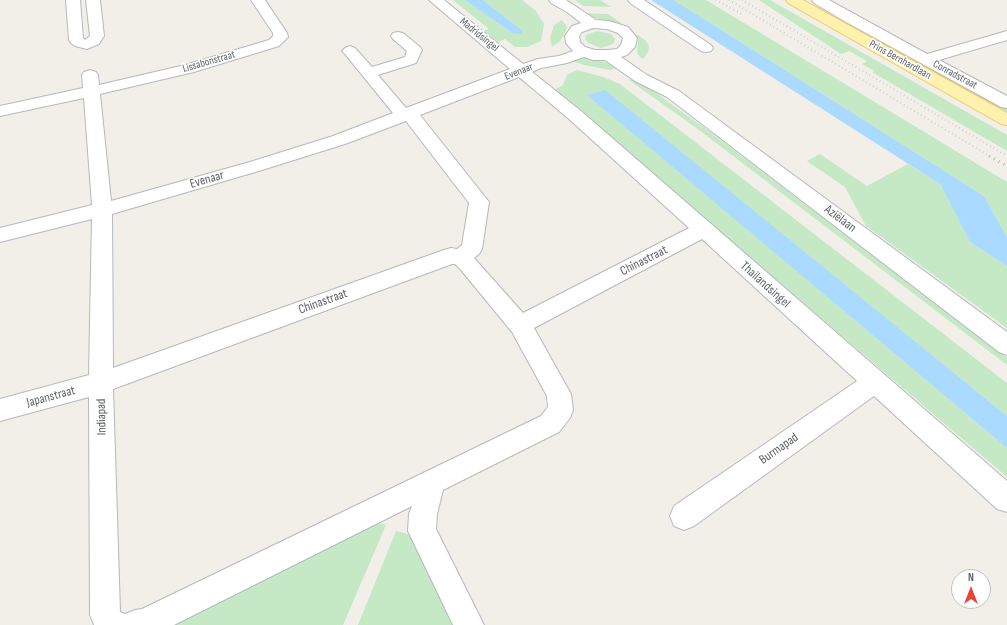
<!DOCTYPE html>
<html>
<head>
<meta charset="utf-8">
<style>
  body { margin:0 }
  #map { position:relative; width:1007px; height:625px; overflow:hidden; background:#f1efe8; font-family:"Sofia Sans Condensed",sans-serif }
  canvas { display:block }
  .north { position:absolute; left:951px; top:569px; width:40px; height:40px; box-sizing:border-box; background:#fff; border:1px solid #bfc1c3; border-radius:50%; rotate:0deg; font-size:11px; font-weight:700; line-height:16px; text-align:center; color:#5f6368 }
  .north::after { content:''; display:block; margin:auto; width:14px; height:18px; background:#ea4335; clip-path:polygon(50% 0,100% 100%,50% 72%,0 100%) }
</style>
</head>
<body>
<div id="map">
<canvas width="1007" height="625"></canvas>
<div class="north">N</div>
</div>
<script>
const ctx = document.querySelector('canvas').getContext('2d');
ctx.lineJoin = 'round';
function paint(path, color) {
  ctx.fillStyle = color;
  ctx.fill(path, 'evenodd');
}
function toPath(rows) {
  const path = new Path2D();
  for (const r of rows) {
    path.moveTo(r[0], r[1]);
    for (let i = 2; i < r.length; i += 2) path.lineTo(r[i], r[i + 1]);
  }
  return path;
}
function strokePath(path, color, width, dash) {
  ctx.strokeStyle = color;
  ctx.lineWidth = width;
  ctx.lineCap = dash ? 'butt' : 'round';
  ctx.setLineDash(dash || []);
  ctx.stroke(path);
}
function write(font, color, halo, rows, align = 'center') {
  ctx.font = font + ' "Sofia Sans Condensed",sans-serif';
  ctx.lineWidth = 3;
  ctx.setLineDash([]);
  ctx.textBaseline = 'middle';
  ctx.strokeStyle = halo;
  ctx.fillStyle = color;
  for (const [text, x, y, turn = 0] of rows) {
    ctx.save();
    ctx.translate(x, y);
    ctx.rotate((+turn || 0) * Math.PI / 180);
    ctx.textAlign = isNaN(turn) ? turn : align;
    if (halo) ctx.strokeText(text, 0, 0);
    ctx.fillText(text, 0, 0);
    ctx.restore();
  }
}
paint(toPath([
  [453,0,465,0,512,33,523,31,483,0,522,0,536,11,544,24,541,41,527,47,515,47,505,39,498,42,484,31,489,29],
  [575,0,600,0,611,7,583,6],
  [674,0,706,0,1007,182,1007,237,984,196],
  [759,0,770,0,1007,135,1007,151,872,72,875,71,862,64,867,61,849,51,841,54],
  [808,0,892,47,1007,106,1007,112,928,69],
  [584,13,608,14,623,24,593,18],
  [562,20,567,27,565,33,560,41,552,47,550,38,554,25],
  [597,31,611,34,615,39,613,44,601,48,588,43,585,38,586,35],
  [636,35,638,35,646,41,649,46,648,52,644,58,642,59,637,53,638,41],
  [585,58,609,63,620,68,610,70,584,65,572,61],
  [577,70,603,77,620,84,1007,383,1007,416,605,91,588,95,1007,448,1007,477,554,90,563,85,567,75],
  [634,77,714,135,1007,358,1007,365,699,130,629,80],
  [820,154,867,186,908,164,940,184,970,242,1007,266,1007,328,866,226,845,187,807,161],
  [371,521,386,525,343,625,159,625],
  [396,531,411,535,455,625,358,625]
]), '#c5e8c5');
paint(toPath([
  [465,0,483,0,523,31,521,34,512,33],
  [651,0,674,0,984,196,1007,237,1007,266,970,242,940,184],
  [605,90,1007,416,1007,448,587,95]
]), '#aadaff');
const minor = toPath([
  [66,0,80,0,83,38,85,40,90,36,86,0,100,0,104,36,99,44,87,49,75,46,71,43,69,40,66,0],
  [251,0,265,0,287,33,288,37,279,46,194,72,100,94,111,201,250,162,333,136,393,113,345,54,342,51,345,48,350,46,355,48,372,67,405,57,407,51,393,39,391,36,393,33,398,32,403,33,420,47,422,50,416,63,378,75,406,108,510,69,429,0,444,0,523,64,538,59,559,56,573,51,566,43,565,36,572,26,581,23,567,12,551,3,549,0,566,0,596,20,609,21,628,27,637,38,635,47,627,55,621,57,647,75,679,91,1007,332,1007,355,999,352,667,97,635,81,605,60,593,60,584,57,567,63,541,68,532,72,581,111,1007,481,1007,512,997,509,874,396,694,526,684,530,674,526,670,516,674,506,857,381,702,239,534,328,571,394,573,410,570,418,559,432,443,490,437,514,436,529,484,625,453,625,408,531,409,514,412,506,174,625,94,625,90,615,89,397,0,421,0,399,89,375,92,219,0,242,0,228,92,205,84,98,0,116,0,106,83,88,82,75,84,72,90,70,96,72,98,75,99,85,185,65,269,40,273,36,273,33,251,0],
  [593,28,607,29,618,33,623,38,621,45,617,49,608,50,595,50,585,47,580,42,579,36,582,32,593,28],
  [519,77,569,119,689,228,523,313,474,258,479,254,482,249,489,202,420,115,519,77],
  [406,121,469,203,462,245,457,249,451,248,444,250,113,368,112,214,262,170,345,144,406,121],
  [452,264,455,264,461,270,512,332,547,396,548,407,541,416,142,609,135,610,125,614,120,612,113,389,452,264],
  [628,0,644,0,711,45,713,48,711,51,706,52,701,51,630,3,628,0],
  [812,0,829,0,927,54,1007,31,1007,40,939,60,1007,96,1007,108,1001,107,846,22,814,3,812,0]
]);
const major = toPath([
  [786,0,803,0,1007,113,1007,125,1001,124,788,3,786,0]
]);
strokePath(minor, '#b5b8bc', 2);
strokePath(major, '#f2c960', 2);
paint(minor, '#fff');
paint(major, '#fff2af');
strokePath(toPath([
  [716,0,742,14],
  [729,0,991,157],
  [742,0,1007,156]
]), '#b6b7b8', 2, [0.5, 3.5]);
strokePath(toPath([
  [989,156,1007,166]
]), '#b6b7b8', 3, [1, 4.5]);
write('11px', '#5f6368', '#fff', [
  ["Madridsingel",479,35,39],
  ["Prins Bernhardlaan",900,60,29],
  ["Lissabonstraat",209,62,-16],
  ["Evenaar",519,72,-22],
  ["Conradstraat",955,75,28]
]);
write('13px', '#5f6368', '#fff', [
  ["Evenaar",207,180,-16],
  ["Aziëlaan",840,219,37],
  ["Chinastraat",644,261,-27],
  ["Thailandsingel",765,285,42],
  ["Chinastraat",323,302,-20],
  ["Japanstraat",51,397,-15],
  ["Indiapad",102,417,-91],
  ["Burmapad",779,449,-35]
]);
</script>
</body>
</html>
